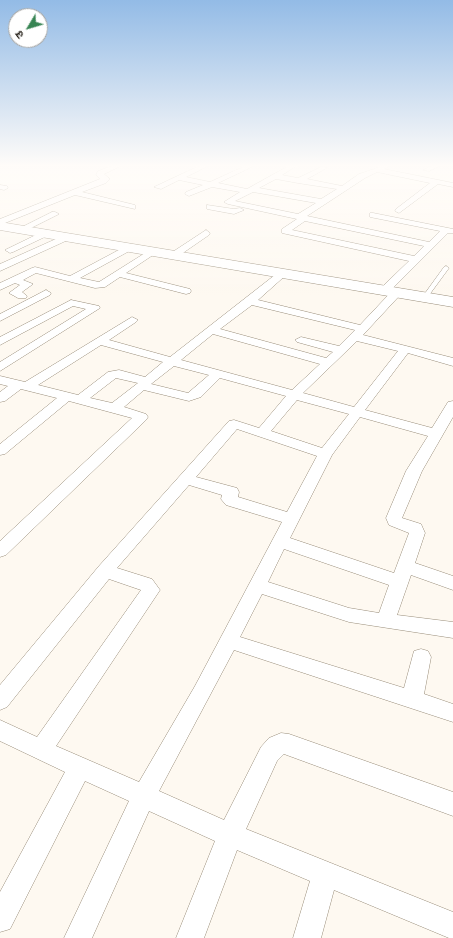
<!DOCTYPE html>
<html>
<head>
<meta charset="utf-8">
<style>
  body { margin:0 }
  #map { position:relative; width:453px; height:938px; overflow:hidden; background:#fef9f1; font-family:"Titillium Web","Noto Sans Devanagari",sans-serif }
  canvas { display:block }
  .north { position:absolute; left:8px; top:8px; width:40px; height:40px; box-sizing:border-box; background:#fff; border:1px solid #a7a5a1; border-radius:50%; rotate:232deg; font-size:11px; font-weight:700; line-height:16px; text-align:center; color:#221d15 }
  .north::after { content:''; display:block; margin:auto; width:14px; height:18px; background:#378453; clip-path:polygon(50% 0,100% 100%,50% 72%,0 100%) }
</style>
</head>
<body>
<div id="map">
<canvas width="453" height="938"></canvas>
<div class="north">उ</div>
</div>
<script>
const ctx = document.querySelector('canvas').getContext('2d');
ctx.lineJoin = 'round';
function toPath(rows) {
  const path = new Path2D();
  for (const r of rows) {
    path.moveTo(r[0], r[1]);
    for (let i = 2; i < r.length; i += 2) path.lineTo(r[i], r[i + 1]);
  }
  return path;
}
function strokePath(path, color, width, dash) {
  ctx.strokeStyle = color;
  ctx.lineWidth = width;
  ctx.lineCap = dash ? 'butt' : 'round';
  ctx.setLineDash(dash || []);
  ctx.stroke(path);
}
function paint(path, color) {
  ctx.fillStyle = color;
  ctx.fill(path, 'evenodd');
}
const lane = toPath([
  [446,266,449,268,427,298,423,298,423,296,444,267,446,266]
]);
const street = toPath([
  [24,165,31,165,28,167,24,165],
  [114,165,123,165,104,174,110,179,106,183,82,192,135,205,135,209,75,195,0,225,0,219,100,179,96,175,98,171,114,165],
  [201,165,210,165,186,177,210,182,247,165,256,165,218,183,247,189,290,165,298,165,282,175,298,178,323,166,327,168,325,169,307,179,342,186,359,174,374,169,383,165,392,165,384,169,453,183,453,187,438,184,399,213,395,211,396,209,430,183,377,172,365,178,307,216,429,242,440,231,370,217,370,213,373,213,453,229,453,233,448,233,389,292,381,292,380,290,381,288,409,261,282,233,282,229,297,219,228,204,224,202,240,192,212,187,189,196,185,194,186,192,203,185,179,180,161,189,154,187,201,165],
  [276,179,298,183,337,189,321,199,259,188,276,179],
  [253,192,316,203,298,214,235,201,253,192],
  [305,221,424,246,414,256,292,230,305,221],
  [433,165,442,165,429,171,423,170,433,165],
  [0,185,7,186,8,188,4,190,0,189,0,185],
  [207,205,234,209,240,208,244,210,234,214,207,209,207,205],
  [52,212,55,212,59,214,25,231,19,231,18,229,52,212],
  [46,230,50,233,49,235,13,252,10,253,5,250,46,230],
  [206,230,210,233,209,235,177,257,171,257,171,253,206,230],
  [67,234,71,237,70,239,0,271,0,264,67,234],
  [130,244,133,245,133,249,80,278,99,282,153,248,156,249,156,253,126,273,190,289,191,291,190,293,186,294,120,277,105,287,95,288,36,273,23,280,33,284,22,292,27,296,26,298,18,298,9,293,20,285,15,283,0,290,0,283,32,268,35,267,70,276,130,244],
  [283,270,288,273,286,275,258,300,360,325,393,290,401,290,402,292,401,294,363,335,453,358,453,366,408,353,365,410,432,428,448,402,453,401,453,417,422,471,402,518,421,524,425,533,415,563,453,576,453,590,411,575,397,615,453,622,453,638,349,622,262,594,240,637,404,688,414,651,421,649,428,651,431,657,424,694,453,704,453,722,234,650,159,791,224,820,261,747,269,738,281,733,289,734,453,792,453,816,284,754,277,761,246,829,453,912,453,938,449,938,334,890,321,938,293,938,310,881,237,850,204,938,176,938,215,841,149,811,92,938,64,938,129,801,85,781,10,929,0,932,0,892,65,772,0,741,0,720,37,737,141,590,109,579,7,707,0,710,0,685,99,566,229,421,234,420,259,428,286,396,220,378,201,397,189,401,144,390,124,407,146,414,148,417,146,420,6,555,0,557,0,541,132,418,69,401,5,454,0,455,0,444,57,398,21,389,5,401,0,402,0,392,8,386,0,384,0,376,25,382,132,317,138,320,136,322,109,340,170,357,280,271,283,270],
  [252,305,355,330,339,346,301,337,295,340,297,342,333,352,326,358,220,329,252,305],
  [213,334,320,364,292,390,181,360,213,334],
  [357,341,398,351,354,407,303,393,357,341],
  [101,345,163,362,145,377,119,370,108,372,78,395,38,385,101,345],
  [174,366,209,375,188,393,151,384,174,366],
  [116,378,138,383,112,403,90,398,116,378],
  [297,400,349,414,322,448,271,431,297,400],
  [360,417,428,436,406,471,386,518,389,525,409,533,394,573,290,538,332,455,360,417],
  [237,429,317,456,287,512,238,497,239,492,237,488,196,477,237,429],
  [189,485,222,495,221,499,226,505,282,522,195,686,139,782,56,746,160,590,152,579,117,568,189,485],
  [284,549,389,585,379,613,349,608,268,582,284,549],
  [46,290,51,293,50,295,0,321,0,314,46,290],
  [71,300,99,306,100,308,0,371,0,362,86,309,73,306,0,345,0,337,71,300]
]);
const secondary = toPath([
  [0,222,453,297,453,307,0,230,0,222]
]);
strokePath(lane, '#998d7a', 1);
strokePath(street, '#998d7a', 1);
strokePath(secondary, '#998d7a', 1);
paint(lane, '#fff');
paint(street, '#fff');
paint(secondary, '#fff');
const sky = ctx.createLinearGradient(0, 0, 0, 296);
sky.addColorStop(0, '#93bbe6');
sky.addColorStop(0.56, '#fffcf9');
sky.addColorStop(1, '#fffcf900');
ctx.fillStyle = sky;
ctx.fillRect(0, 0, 453, 296);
</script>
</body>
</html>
